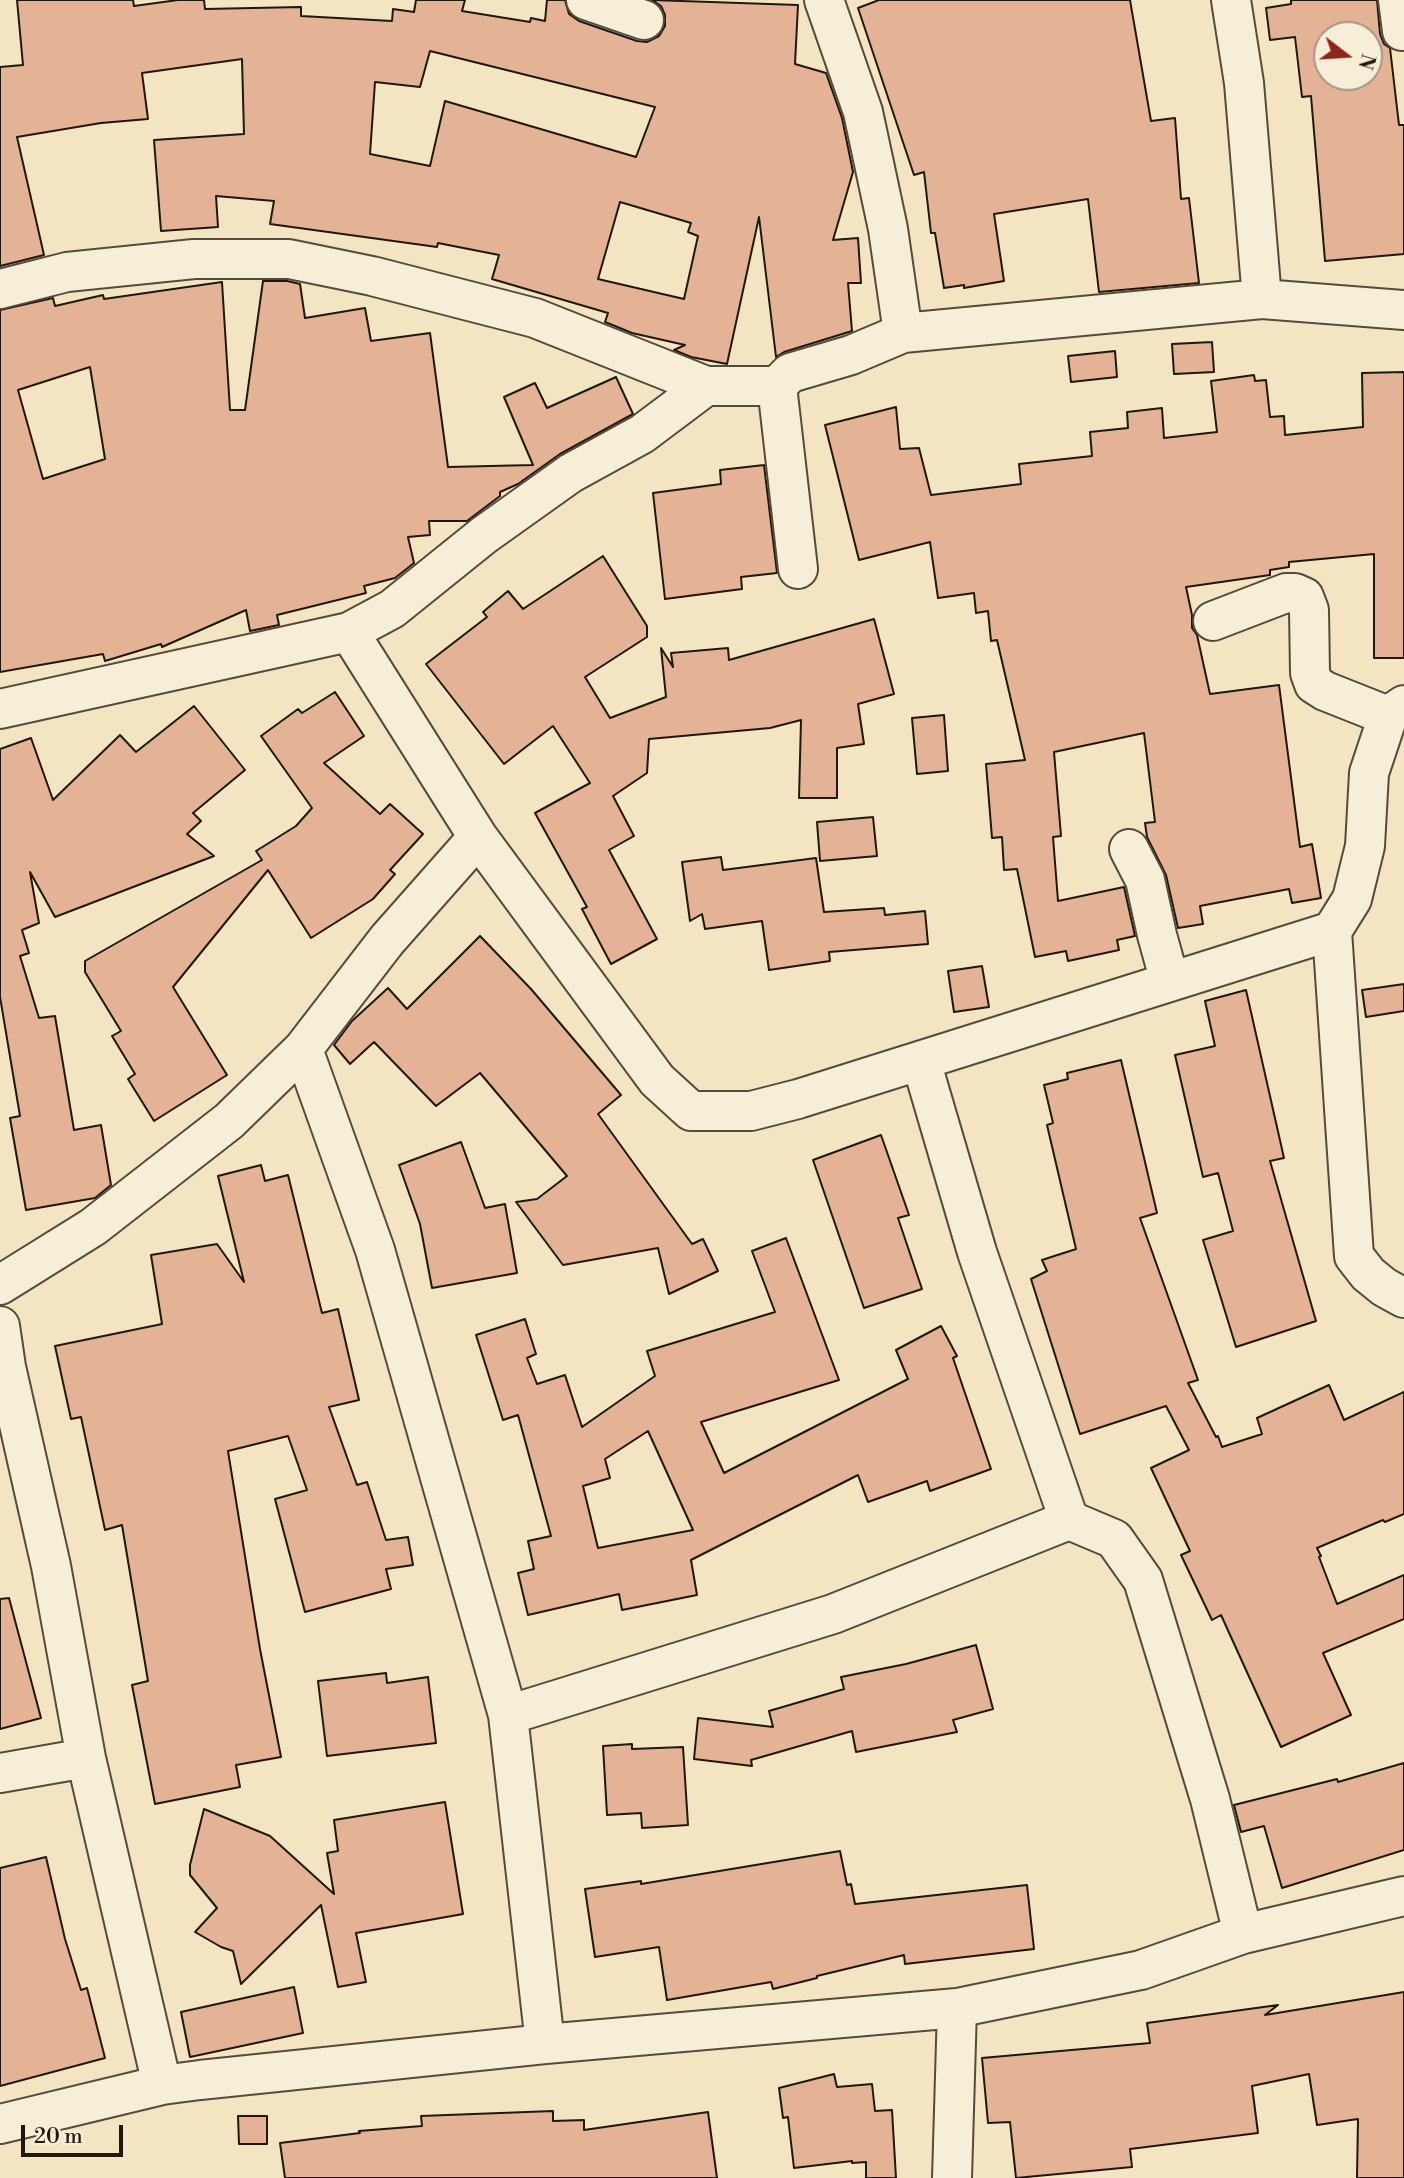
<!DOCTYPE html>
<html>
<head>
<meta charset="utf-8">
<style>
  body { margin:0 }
  #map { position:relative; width:1404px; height:2178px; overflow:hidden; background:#f3e5c1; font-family:"Libre Bodoni",serif }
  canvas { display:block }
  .north { position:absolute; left:1313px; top:21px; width:70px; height:70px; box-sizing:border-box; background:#f7eed7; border:2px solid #a19887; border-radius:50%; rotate:107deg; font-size:19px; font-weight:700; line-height:28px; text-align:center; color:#1f180f }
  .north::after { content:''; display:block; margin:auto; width:24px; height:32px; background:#8f2418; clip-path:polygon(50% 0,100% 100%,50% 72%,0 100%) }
  .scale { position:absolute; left:21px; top:2125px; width:102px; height:32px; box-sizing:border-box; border:4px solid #1f180f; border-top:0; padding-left:9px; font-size:21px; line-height:24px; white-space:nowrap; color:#1f180f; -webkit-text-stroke:5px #f7eed7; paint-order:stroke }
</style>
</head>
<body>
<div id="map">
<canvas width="1404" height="2178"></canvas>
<div class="north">N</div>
<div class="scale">20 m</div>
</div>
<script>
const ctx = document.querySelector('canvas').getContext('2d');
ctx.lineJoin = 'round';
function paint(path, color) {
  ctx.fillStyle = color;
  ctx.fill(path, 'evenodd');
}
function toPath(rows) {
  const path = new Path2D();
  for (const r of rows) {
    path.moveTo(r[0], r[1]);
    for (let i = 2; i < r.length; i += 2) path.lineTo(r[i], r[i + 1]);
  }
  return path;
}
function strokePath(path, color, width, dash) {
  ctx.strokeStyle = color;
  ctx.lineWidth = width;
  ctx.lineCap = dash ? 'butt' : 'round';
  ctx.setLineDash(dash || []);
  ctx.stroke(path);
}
const building = toPath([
  [17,0,133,0,134,6,178,0,204,0,205,9,301,7,301,16,392,21,393,9,414,12,416,0,465,0,462,11,530,22,531,18,545,21,547,0,565,0,569,14,579,21,637,41,647,42,659,36,665,26,665,15,661,6,652,0,798,5,795,64,826,73,842,118,853,172,833,240,858,238,861,283,848,283,852,331,784,352,776,357,759,217,727,364,691,357,674,350,685,345,632,333,605,322,608,313,492,279,499,255,438,243,437,247,270,224,274,201,216,196,218,227,161,231,154,140,244,134,242,59,142,73,148,119,101,123,17,137,44,255,0,266,0,67,23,65,17,0],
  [430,51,655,107,636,157,445,101,430,166,370,154,375,82,420,87,430,51],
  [620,202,691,223,688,232,698,236,684,299,598,279,620,202],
  [879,0,1130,0,1151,121,1175,118,1181,199,1189,198,1199,283,1099,292,1088,199,994,214,1004,281,964,288,964,285,944,288,935,233,931,233,924,172,914,175,858,8,879,0],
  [1291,0,1377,0,1380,34,1384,44,1390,48,1399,125,1404,125,1404,254,1325,261,1311,96,1302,97,1295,37,1270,40,1266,8,1291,4,1291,0],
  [1327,35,1369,35,1369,77,1327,77,1327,35],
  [263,281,287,281,300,284,305,318,365,308,371,341,430,333,448,467,533,465,504,397,535,383,547,408,616,377,633,414,560,454,518,484,500,492,500,496,467,521,429,521,430,535,408,537,414,563,395,578,364,586,366,593,277,615,279,625,250,631,246,610,162,647,161,644,105,661,103,654,0,672,0,310,53,298,55,306,103,295,104,299,222,282,230,410,245,410,263,281],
  [90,367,105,459,43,479,18,390,90,367],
  [1212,342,1214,372,1174,374,1172,344,1212,342],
  [1115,351,1117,377,1071,382,1068,356,1115,351],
  [1404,372,1404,658,1374,658,1374,554,1289,562,1289,567,1270,570,1270,575,1186,587,1192,615,1192,628,1197,635,1210,694,1279,685,1300,847,1312,844,1321,898,1292,903,1289,889,1200,906,1203,924,1178,928,1166,875,1147,837,1145,823,1155,822,1144,733,1054,752,1061,836,1053,837,1058,901,1124,887,1135,936,1117,940,1119,950,1068,961,1066,951,1035,957,1017,869,1004,870,1002,837,992,838,986,764,1025,760,997,640,991,641,988,611,976,613,974,593,938,598,930,542,859,560,825,425,896,407,900,449,919,448,931,495,1021,484,1019,464,1092,456,1090,432,1128,428,1127,412,1162,408,1164,438,1217,432,1211,381,1254,375,1255,381,1266,380,1270,417,1284,416,1285,435,1363,427,1362,373,1404,372],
  [764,465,777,573,741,577,742,589,665,599,653,493,721,484,720,470,764,465],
  [603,556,647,626,647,637,585,677,610,718,666,697,661,648,673,667,671,653,728,648,729,660,874,619,894,694,858,704,864,744,837,748,837,798,799,798,801,720,770,728,649,739,647,773,613,796,634,836,609,850,657,939,611,964,582,909,587,907,535,813,590,783,553,726,504,764,426,664,487,617,483,612,508,591,523,609,603,556],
  [335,692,364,736,324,763,380,814,390,804,423,834,390,870,395,874,373,899,311,938,268,870,173,987,227,1075,154,1121,128,1079,135,1074,112,1036,121,1031,85,972,85,961,262,860,256,851,296,826,312,808,261,736,298,709,302,713,335,692],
  [194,706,245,770,193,813,201,821,187,834,214,856,55,917,30,872,39,923,22,930,29,953,20,956,39,1018,55,1016,74,1130,101,1125,111,1185,95,1198,26,1210,10,1118,20,1116,0,997,0,749,31,738,53,800,120,735,136,752,194,706],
  [944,715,948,771,917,774,912,718,944,715],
  [873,817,877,856,820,861,817,822,873,817],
  [721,857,723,870,816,858,824,912,884,908,885,915,925,911,928,944,829,952,830,961,769,970,762,921,705,929,702,914,690,921,682,862,721,857],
  [480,936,531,989,621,1095,598,1114,692,1244,703,1239,718,1271,669,1294,658,1248,563,1265,516,1202,537,1199,567,1176,480,1073,436,1106,374,1042,350,1064,334,1045,352,1021,388,988,407,1009,480,936],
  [982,966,989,1007,954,1012,948,971,982,966],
  [1404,984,1404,1011,1366,1017,1362,990,1404,984],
  [1246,990,1284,1158,1270,1161,1316,1321,1236,1347,1203,1240,1233,1231,1218,1173,1203,1177,1175,1055,1215,1046,1205,1001,1246,990],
  [1121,1060,1157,1213,1140,1218,1198,1380,1188,1383,1216,1437,1218,1436,1222,1447,1262,1434,1257,1418,1329,1385,1344,1420,1404,1392,1404,1514,1385,1522,1383,1520,1317,1548,1321,1556,1319,1557,1337,1604,1404,1575,1404,1619,1323,1653,1351,1715,1281,1747,1221,1615,1212,1620,1181,1555,1190,1551,1151,1468,1189,1450,1166,1406,1080,1434,1031,1279,1047,1271,1042,1260,1076,1249,1047,1125,1053,1123,1044,1085,1068,1079,1067,1073,1121,1060],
  [881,1135,909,1215,898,1218,922,1289,864,1308,813,1160,881,1135],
  [461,1142,485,1208,505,1204,517,1273,432,1288,420,1224,399,1165,461,1142],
  [261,1165,265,1181,288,1175,322,1313,338,1309,359,1400,329,1407,357,1485,367,1482,386,1540,408,1537,413,1565,386,1569,391,1589,305,1612,275,1499,307,1490,288,1436,228,1451,260,1649,281,1757,236,1765,240,1787,155,1804,132,1685,148,1681,122,1525,105,1530,81,1417,71,1419,55,1346,162,1324,151,1255,217,1244,244,1282,218,1176,261,1165],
  [786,1238,839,1380,701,1422,724,1473,908,1379,896,1350,941,1326,957,1356,953,1358,991,1469,930,1491,927,1481,868,1502,858,1475,691,1560,697,1595,622,1610,619,1594,528,1615,518,1573,534,1569,528,1541,551,1536,518,1415,503,1420,476,1335,525,1319,536,1354,527,1358,537,1384,565,1375,582,1427,655,1376,647,1351,775,1312,752,1251,786,1238],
  [648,1431,693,1530,598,1548,583,1486,610,1478,605,1459,648,1431],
  [9,1598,41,1718,0,1729,0,1599,9,1598],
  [976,1645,993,1709,953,1720,957,1732,856,1752,852,1731,751,1760,752,1766,694,1759,698,1718,773,1727,769,1711,844,1689,841,1677,906,1664,976,1645],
  [386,1673,387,1683,428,1677,436,1743,327,1756,318,1681,386,1673],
  [632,1744,632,1749,683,1747,688,1825,642,1828,641,1813,607,1815,603,1746,632,1744],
  [1404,1763,1404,1850,1282,1888,1264,1826,1241,1832,1234,1805,1337,1779,1338,1782,1404,1763],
  [445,1802,463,1914,356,1933,366,1982,338,1987,321,1905,241,1984,233,1951,221,1947,195,1932,217,1908,190,1875,190,1865,204,1809,270,1836,334,1894,327,1853,338,1851,334,1820,445,1802],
  [840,1851,847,1885,851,1884,855,1904,1027,1885,1034,1949,905,1964,904,1955,817,1976,817,1978,773,1989,771,1982,667,2000,659,1947,595,1957,585,1889,641,1881,641,1884,840,1851],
  [46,1857,65,1939,81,1990,87,1988,105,2058,0,2086,0,1868,46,1857],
  [294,1987,303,2033,190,2057,181,2012,294,1987],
  [1404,1992,1404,2178,1357,2178,1358,2119,1317,2125,1309,2074,1252,2086,1258,2133,1130,2149,1132,2167,1016,2178,1010,2122,988,2123,982,2058,1150,2043,1147,2023,1278,2005,1265,2015,1404,1992],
  [834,2074,837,2087,872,2084,875,2111,892,2110,896,2178,866,2178,866,2162,852,2163,852,2161,794,2168,788,2117,783,2118,779,2088,834,2074],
  [553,2111,553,2121,584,2120,584,2130,708,2112,717,2178,285,2178,280,2143,360,2133,359,2131,422,2126,421,2116,553,2111],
  [238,2116,267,2116,267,2144,239,2144,238,2116]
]);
paint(building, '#e4b294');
strokePath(building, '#1f180f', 2);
const minor = toPath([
  [586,0,644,20],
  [824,0,863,112,888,229,903,333],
  [1231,0,1244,83,1262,299],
  [1398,0,1402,31],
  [0,289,67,272,194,259,289,259,372,276,535,318,706,386],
  [777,386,798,569],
  [1213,621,1286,593,1295,593,1304,597,1309,610,1310,673,1314,684,1325,691,1388,716],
  [349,632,478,837,657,1080,691,1111,751,1111,798,1099,1332,931],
  [1404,705,1388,716,1369,773,1365,846,1352,899,1332,931,1354,1256,1368,1274,1384,1287,1404,1298],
  [0,709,349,632,392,609,484,535,571,473,642,434,706,386,777,386,790,373,851,355,903,333,1262,299,1404,310],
  [1129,849,1145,880,1157,935,1170,982],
  [303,1049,375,1250,508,1715,545,2044],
  [921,1061,977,1252,1069,1520,1114,1539,1143,1580,1210,1799,1243,1934],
  [0,1285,93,1227,229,1121,303,1049,387,940,478,837],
  [0,1326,6,1367,51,1566,86,1758,162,2085],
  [508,1715,833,1614,1069,1520],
  [0,1773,86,1758],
  [0,2124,162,2085,200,2080,545,2044,957,2008,1141,1970,1243,1934,1404,1896],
  [952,2178,957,2008]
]);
strokePath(minor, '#544b3c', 42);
strokePath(minor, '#f7eed7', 38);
</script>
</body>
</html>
